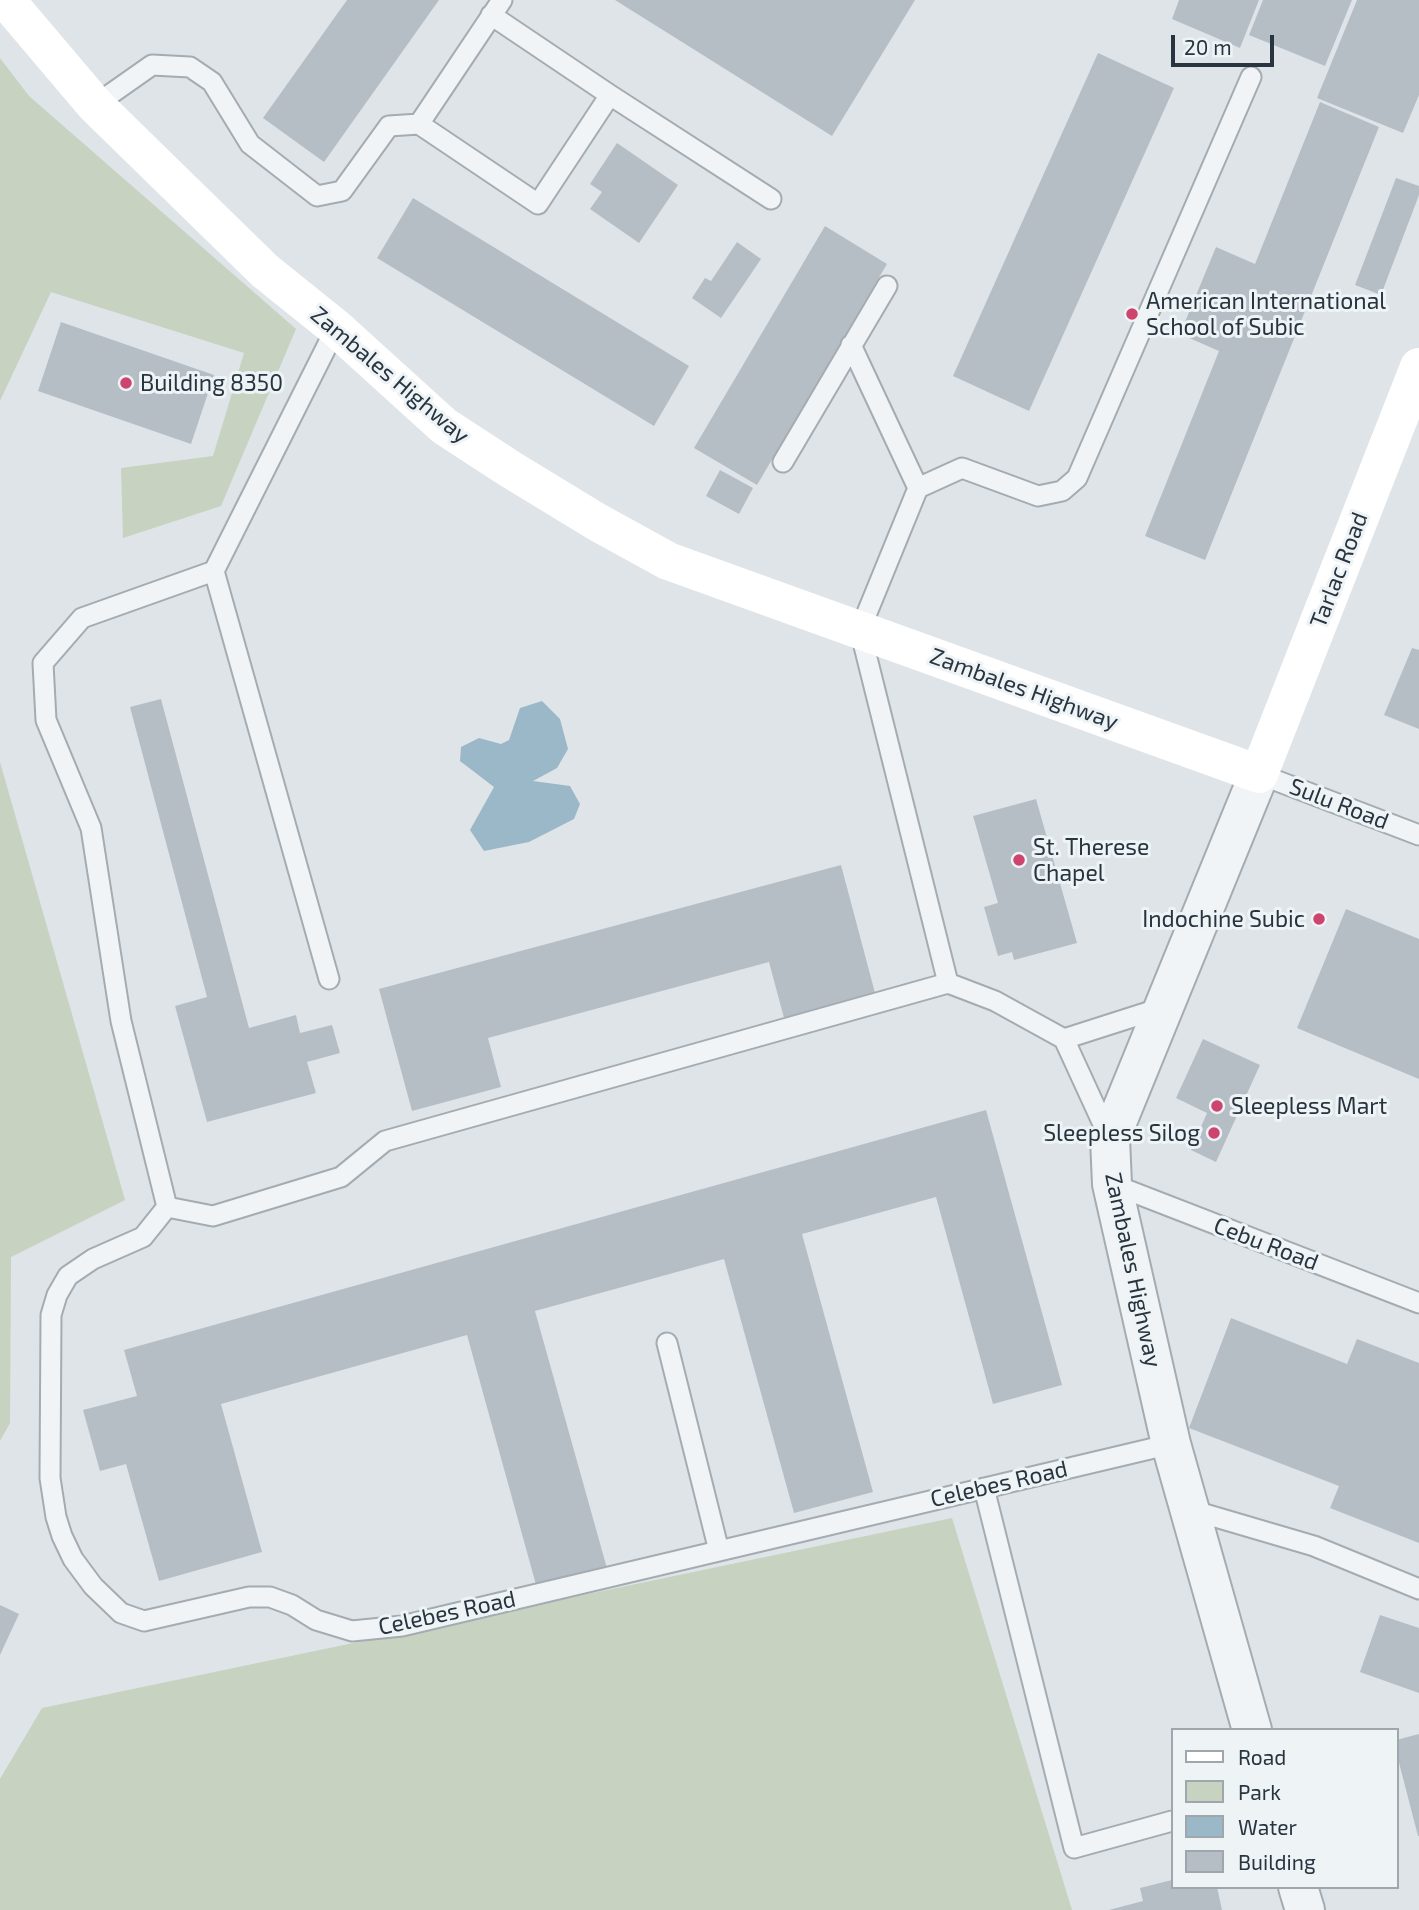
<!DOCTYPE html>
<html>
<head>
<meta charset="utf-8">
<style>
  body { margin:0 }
  #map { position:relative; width:1419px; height:1910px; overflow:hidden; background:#dfe4e8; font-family:"Exo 2",sans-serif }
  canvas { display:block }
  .legend { position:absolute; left:1171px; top:1728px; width:228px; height:161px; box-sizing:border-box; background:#eef3f6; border:2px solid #9fa7ad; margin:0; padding:9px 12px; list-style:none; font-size:21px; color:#28343f }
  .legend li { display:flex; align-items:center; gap:14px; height:35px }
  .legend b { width:35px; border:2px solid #9fa7ad }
  .scale { position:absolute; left:1171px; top:35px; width:103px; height:32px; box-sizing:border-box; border:4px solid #28343f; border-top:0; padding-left:9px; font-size:21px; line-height:24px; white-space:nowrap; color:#28343f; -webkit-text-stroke:5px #eef3f6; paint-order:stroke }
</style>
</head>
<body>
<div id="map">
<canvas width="1419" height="1910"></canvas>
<ul class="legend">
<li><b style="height:9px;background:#fff"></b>Road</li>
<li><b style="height:19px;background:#c7d2c0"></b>Park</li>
<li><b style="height:19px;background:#9ab8c8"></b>Water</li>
<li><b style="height:19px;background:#b6bec5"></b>Building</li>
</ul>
<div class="scale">20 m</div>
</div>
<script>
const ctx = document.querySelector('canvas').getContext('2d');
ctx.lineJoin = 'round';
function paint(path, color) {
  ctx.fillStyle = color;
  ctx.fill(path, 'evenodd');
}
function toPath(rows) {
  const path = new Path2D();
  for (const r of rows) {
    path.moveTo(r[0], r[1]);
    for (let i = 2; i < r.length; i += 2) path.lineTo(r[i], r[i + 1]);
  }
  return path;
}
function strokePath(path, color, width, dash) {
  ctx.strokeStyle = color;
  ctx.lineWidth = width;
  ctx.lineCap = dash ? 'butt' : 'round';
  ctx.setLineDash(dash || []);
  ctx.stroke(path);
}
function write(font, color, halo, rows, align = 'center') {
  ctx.font = font + ' "Exo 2",sans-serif';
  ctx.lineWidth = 6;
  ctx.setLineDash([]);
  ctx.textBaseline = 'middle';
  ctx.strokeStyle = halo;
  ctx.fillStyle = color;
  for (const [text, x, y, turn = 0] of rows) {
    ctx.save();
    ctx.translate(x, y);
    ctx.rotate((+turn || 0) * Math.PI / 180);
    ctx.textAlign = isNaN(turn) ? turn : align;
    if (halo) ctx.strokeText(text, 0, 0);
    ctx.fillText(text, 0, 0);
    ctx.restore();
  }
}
paint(toPath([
  [0,58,29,96,296,329,221,506,123,538,121,468,213,456,244,353,51,292,0,401],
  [0,762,125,1200,11,1257,10,1423,0,1441],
  [952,1518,1072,1910,0,1910,0,1779,42,1708]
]), '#c7d2c0');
paint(toPath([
  [542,701,560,719,568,749,557,768,533,781,570,786,580,804,574,819,529,842,484,851,470,830,494,787,460,761,461,747,479,738,501,744,509,740,520,708]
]), '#9ab8c8');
paint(toPath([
  [347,0,439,0,324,162,263,118],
  [615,0,915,0,832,136],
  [1179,0,1259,0,1240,48,1172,19],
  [1263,0,1352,0,1325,66,1249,35],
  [1357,0,1419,0,1419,95,1403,133,1317,98],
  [1098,53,1174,88,1029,411,953,376],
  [1320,102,1379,127,1205,560,1145,536,1219,351,1180,334,1216,247,1255,264],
  [617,143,678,185,639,243,590,209,602,192,590,184],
  [1396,178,1419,186,1419,195,1381,295,1355,285],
  [413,198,689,366,654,426,377,258],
  [825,226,887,264,757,485,694,448],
  [737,242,761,259,721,318,692,298,705,278,711,281],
  [61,322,214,375,191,444,38,391],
  [720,470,753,488,739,514,706,496],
  [1412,648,1419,650,1419,729,1384,715],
  [161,699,249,1028,296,1015,300,1033,332,1025,340,1053,307,1062,316,1093,207,1122,175,1006,207,997,130,707],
  [1036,799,1077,943,1014,960,1012,952,998,956,984,907,998,903,973,816],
  [841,865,875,993,784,1018,769,962,488,1038,501,1087,412,1111,379,989],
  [1346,909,1419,939,1419,1079,1297,1028],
  [1203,1039,1260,1065,1216,1162,1191,1150,1207,1113,1176,1098],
  [986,1110,1062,1385,993,1404,936,1197,802,1234,873,1492,794,1513,724,1259,535,1311,608,1572,538,1592,467,1335,221,1404,262,1552,159,1581,126,1464,100,1471,83,1410,137,1396,124,1350],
  [1231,1318,1347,1364,1357,1339,1419,1363,1419,1543,1330,1508,1339,1486,1189,1428],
  [0,1605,19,1614,0,1655],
  [1380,1615,1419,1628,1419,1693,1360,1672],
  [1419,1734,1419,1836,1418,1836,1396,1751,1396,1740],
  [1172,1880,1172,1887,1217,1887,1222,1910,1109,1910,1143,1901,1140,1888]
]), '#b6bec5');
const lane = toPath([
  [491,15,610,95,771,199],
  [95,105,152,65,190,67,212,82,250,144,317,196,342,191,389,126,419,124,502,0],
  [419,124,538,204,610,95],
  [851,345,918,488],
  [783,462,887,286],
  [1259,774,1419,835],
  [329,979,214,571,336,328],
  [948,983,860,630,918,488,962,468,1038,496,1062,491,1077,478,1251,77],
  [1064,1039,1109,1137],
  [1112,1184,1419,1303],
  [167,1207,143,1237,93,1259,68,1276,57,1295,51,1315,50,1478,56,1517,62,1536,73,1559,93,1586,121,1613,144,1621,249,1597,270,1597,292,1605,316,1620,352,1631,402,1626,1171,1444],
  [167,1207,213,1216,341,1177,385,1141,948,983,995,1001,1064,1039,1164,1007],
  [167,1207,121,1021,91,828,46,720,43,663,82,618,214,571],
  [667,1343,719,1551],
  [984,1488,1074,1848,1172,1821],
  [1188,1509,1314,1546,1419,1589]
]);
const street = toPath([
  [1252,1730,1171,1444,1112,1184,1110,1139,1259,774],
  [1298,1887,1305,1910]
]);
strokePath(lane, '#a4acb2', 23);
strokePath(street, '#a4acb2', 42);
strokePath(lane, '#f1f4f6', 19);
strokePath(street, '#f1f4f6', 38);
strokePath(toPath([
  [6,0,95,105,265,271,336,328,444,426,510,469,597,522,668,561,1259,774,1419,367]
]), '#fff', 38);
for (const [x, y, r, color] of [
  [1132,314,7,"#cd446f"],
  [126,383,7,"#cd446f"],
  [1019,860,7,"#cd446f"],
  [1319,919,7,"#cd446f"],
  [1217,1106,7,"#cd446f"],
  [1214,1133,7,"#cd446f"]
]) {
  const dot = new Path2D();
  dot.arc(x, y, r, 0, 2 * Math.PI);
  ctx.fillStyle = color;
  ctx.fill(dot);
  strokePath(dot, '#eef3f6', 2.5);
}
write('23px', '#28343f', '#eef3f6', [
  ["American International",1146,301],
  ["School of Subic",1146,327],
  ["Building 8350",140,383],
  ["St. Therese",1033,847],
  ["Chapel",1033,873],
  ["Indochine Subic",1305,919,"right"],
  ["Sleepless Mart",1231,1106],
  ["Sleepless Silog",1200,1133,"right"]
], 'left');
write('23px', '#28343f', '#eef3f6', [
  ["Zambales Highway",390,375,40],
  ["Tarlac Road",1339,570,-69],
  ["Zambales Highway",1024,689,20],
  ["Sulu Road",1339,804,21],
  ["Cebu Road",1266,1244,21],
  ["Zambales Highway",1133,1270,78],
  ["Celebes Road",999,1484,-13],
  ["Celebes Road",447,1613,-12]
]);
</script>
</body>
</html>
